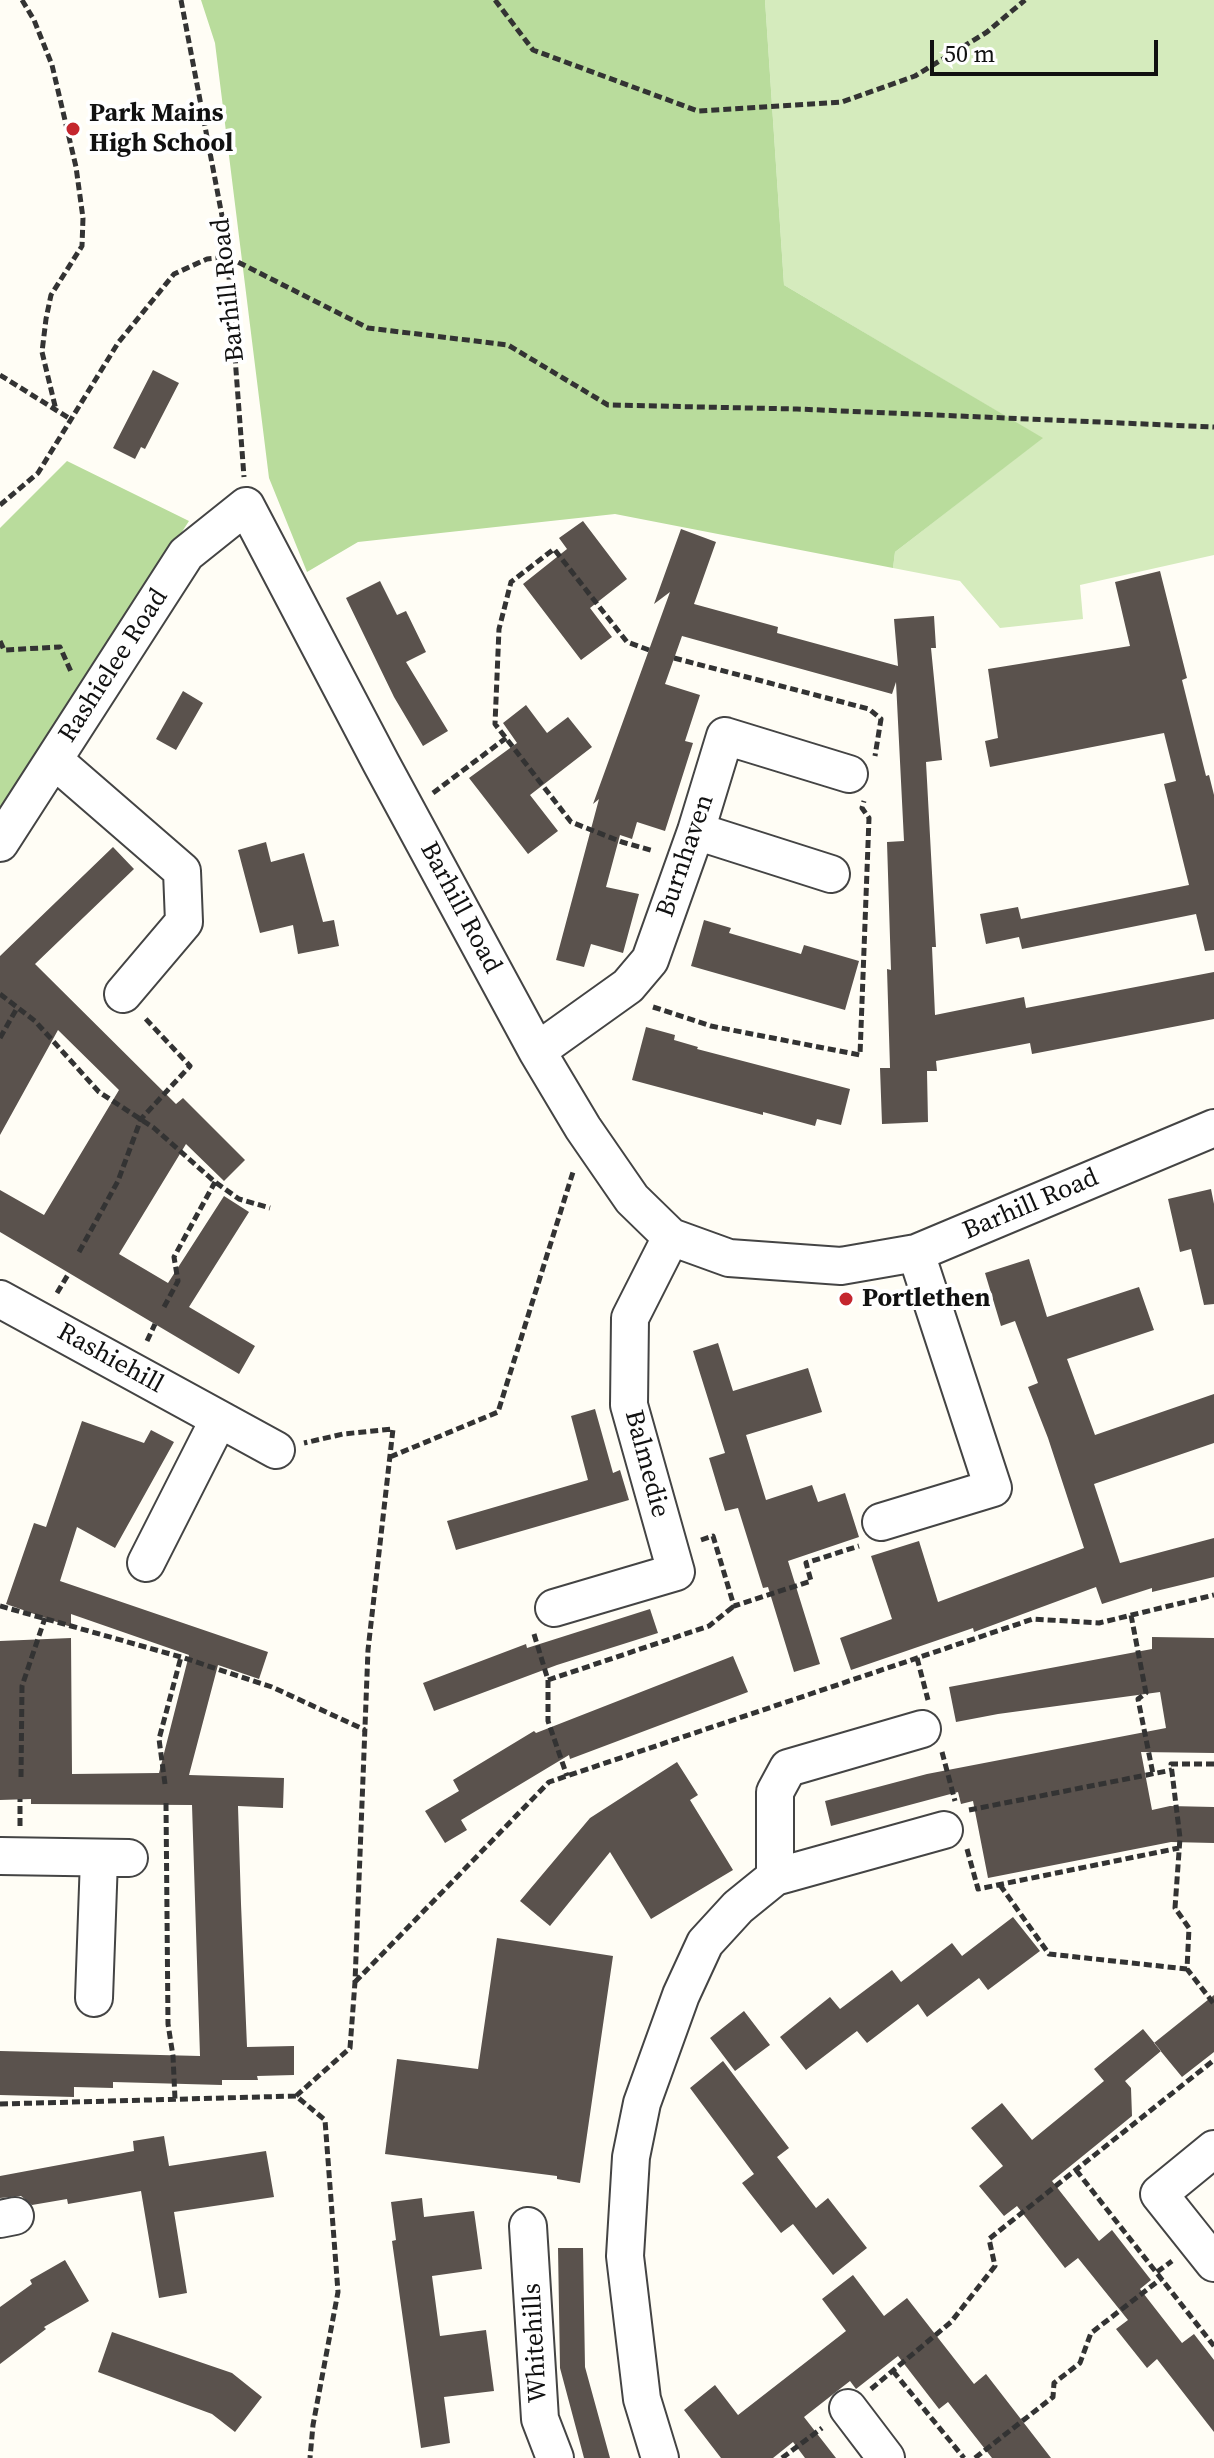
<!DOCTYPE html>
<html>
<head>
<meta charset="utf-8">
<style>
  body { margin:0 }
  #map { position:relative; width:1214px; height:2458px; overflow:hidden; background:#fffdf5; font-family:"Source Serif 4",serif }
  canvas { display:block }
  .scale { position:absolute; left:930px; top:40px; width:228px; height:36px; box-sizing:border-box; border:4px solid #111; border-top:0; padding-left:10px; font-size:24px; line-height:28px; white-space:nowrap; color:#111; -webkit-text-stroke:6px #fff; paint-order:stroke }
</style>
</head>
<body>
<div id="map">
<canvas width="1214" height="2458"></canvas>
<div class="scale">50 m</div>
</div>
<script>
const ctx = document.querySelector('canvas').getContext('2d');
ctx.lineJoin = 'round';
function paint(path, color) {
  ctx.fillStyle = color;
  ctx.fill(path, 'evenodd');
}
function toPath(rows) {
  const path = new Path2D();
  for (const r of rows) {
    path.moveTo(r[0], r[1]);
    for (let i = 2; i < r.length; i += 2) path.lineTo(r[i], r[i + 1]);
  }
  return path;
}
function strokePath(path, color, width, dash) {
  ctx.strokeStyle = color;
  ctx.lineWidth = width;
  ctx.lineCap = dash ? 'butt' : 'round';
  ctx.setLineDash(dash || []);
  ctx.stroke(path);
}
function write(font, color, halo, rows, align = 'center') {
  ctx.font = font + ' "Source Serif 4",serif';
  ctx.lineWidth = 8;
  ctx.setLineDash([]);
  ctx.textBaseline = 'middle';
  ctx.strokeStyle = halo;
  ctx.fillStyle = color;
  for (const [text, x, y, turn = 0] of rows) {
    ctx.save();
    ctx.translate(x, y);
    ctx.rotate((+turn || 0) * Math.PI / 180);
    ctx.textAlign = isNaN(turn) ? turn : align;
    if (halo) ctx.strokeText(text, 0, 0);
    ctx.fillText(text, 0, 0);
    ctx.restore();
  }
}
paint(toPath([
  [765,0,1214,0,1214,555,1080,585,1083,619,1000,628,960,581,893,568,895,552,1042,438,784,285]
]), '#d5ebbd');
paint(toPath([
  [201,0,765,0,784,285,1043,438,895,552,893,568,615,514,358,542,307,572,269,478,215,43],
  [67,461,189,521,0,810,0,528]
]), '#b9dc9c');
paint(toPath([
  [153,370,179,383,145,449,141,447,135,459,113,448],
  [583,521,627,579,590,608,612,637,581,660,523,584,567,549,559,538],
  [681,529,716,542,694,604,778,627,777,633,898,666,894,619,934,616,936,648,931,648,942,760,926,762,936,947,932,947,935,1015,1024,997,1026,1008,1214,972,1214,1019,1032,1054,1030,1043,936,1061,937,1071,927,1071,928,1122,882,1124,880,1068,890,1068,887,969,891,970,887,842,904,841,896,682,892,694,682,636,665,684,700,695,685,741,693,743,665,831,637,822,632,839,620,835,606,887,639,894,623,953,591,944,584,967,556,960,599,799,593,804,670,592,654,604],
  [1160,571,1187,678,1182,680,1206,776,1209,775,1214,795,1214,950,1205,951,1196,914,1022,949,1019,937,986,944,980,914,1018,907,1021,919,1189,885,1164,784,1176,781,1164,733,990,767,985,741,998,738,988,669,1130,646,1115,582],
  [380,581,397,615,406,611,426,652,406,662,448,731,423,746,394,697,346,598],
  [183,691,203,703,176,750,156,739],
  [526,705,547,733,568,717,592,747,530,795,558,831,528,854,469,778,517,743,503,723],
  [266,842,271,862,304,853,323,922,334,920,339,946,298,954,293,925,260,933,238,850],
  [113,847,134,869,35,964,176,1104,183,1098,245,1160,224,1181,186,1144,119,1254,168,1283,224,1196,249,1212,189,1307,255,1346,239,1374,0,1232,0,1190,44,1215,119,1090,58,1030,0,1135,0,956],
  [704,920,731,928,729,933,801,954,804,945,859,961,845,1010,691,966],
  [646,1027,675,1035,674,1040,698,1047,697,1049,850,1089,841,1125,817,1119,815,1126,763,1112,763,1115,632,1080],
  [1211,1189,1214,1204,1214,1304,1204,1305,1191,1249,1180,1252,1168,1199],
  [1029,1259,1047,1317,1139,1287,1154,1330,1067,1359,1095,1435,1214,1394,1214,1443,1094,1484,1120,1563,1214,1538,1214,1577,1152,1592,1152,1588,1102,1604,1096,1587,974,1632,973,1628,851,1670,840,1638,892,1619,871,1556,919,1541,938,1602,1084,1548,1048,1438,1028,1387,1038,1383,1015,1321,1001,1326,985,1273],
  [718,1343,733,1391,808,1368,822,1412,746,1435,766,1500,812,1485,818,1502,845,1493,859,1537,788,1561,820,1664,794,1672,768,1587,763,1588,738,1508,725,1511,709,1458,725,1453,693,1351],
  [595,1409,613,1473,620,1470,629,1500,456,1550,447,1521,588,1480,571,1416],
  [82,1421,144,1443,151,1430,174,1442,115,1548,77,1527,60,1581,268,1652,259,1679,218,1665,189,1775,284,1778,283,1808,238,1806,241,1904,247,2047,294,2046,294,2075,257,2076,258,2080,222,2080,222,2085,113,2082,113,2088,74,2087,74,2097,0,2095,0,2051,200,2056,192,1805,31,1804,31,1799,0,1800,0,1641,71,1638,72,1774,159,1773,189,1655,71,1614,71,1627,6,1604,34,1523,46,1527],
  [650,1609,658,1633,557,1665,434,1711,423,1683,526,1644,527,1648],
  [1152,1637,1214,1638,1214,1753,1141,1752,1152,1810,1170,1806,1214,1807,1214,1843,1171,1842,988,1878,973,1801,961,1804,958,1792,831,1826,825,1801,927,1774,1166,1728,1160,1692,998,1714,956,1722,949,1687,1152,1649],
  [733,1656,748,1692,570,1759,569,1755,461,1820,467,1830,445,1843,425,1811,459,1791,453,1780,534,1731,536,1733],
  [677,1762,698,1795,690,1800,733,1870,651,1919,610,1852,550,1926,520,1901,590,1818],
  [1013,1917,1040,1951,988,1990,979,1978,927,2017,918,2004,867,2043,857,2031,806,2070,780,2037,830,1997,840,2009,892,1970,901,1982,952,1943,962,1956],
  [497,1938,613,1956,580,2183,557,2179,557,2176,385,2154,397,2059,478,2069],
  [1214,1995,1214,2052,1182,2077,1154,2043],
  [744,2011,770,2045,735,2071,710,2038],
  [1143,2029,1161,2051,1125,2081,1131,2088,1132,2116,1052,2181,1099,2241,1112,2230,1151,2280,1140,2289,1182,2343,1194,2334,1214,2360,1214,2432,1157,2359,1147,2368,1116,2329,1128,2320,1078,2258,1065,2268,1017,2206,1004,2216,979,2186,1003,2166,971,2128,1002,2103,1032,2140,1104,2081,1094,2069],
  [723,2061,789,2148,777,2157,816,2208,828,2198,867,2248,833,2275,793,2224,781,2233,742,2183,754,2174,690,2088],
  [164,2136,169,2166,266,2151,274,2197,174,2212,187,2293,159,2298,141,2191,68,2204,67,2199,32,2205,21,2196,0,2198,0,2176,134,2151,133,2141],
  [422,2198,424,2217,474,2211,482,2269,432,2276,440,2336,486,2330,494,2391,444,2397,450,2443,421,2448,392,2241,396,2240,391,2202],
  [558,2248,583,2248,585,2367,610,2458,584,2458,560,2368],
  [65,2260,89,2301,44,2327,46,2329,0,2364,0,2307,32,2284,30,2280],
  [853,2275,884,2316,907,2298,974,2384,986,2374,1051,2458,992,2458,948,2402,939,2409,898,2356,856,2389,850,2381,804,2417,836,2458,805,2458,793,2442,773,2458,721,2458,684,2410,715,2385,738,2415,846,2331,822,2299],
  [112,2332,232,2373,262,2397,235,2432,212,2414,98,2372]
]), '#5a524d');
const minor = toPath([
  [54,760,182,871,184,922,123,994],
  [696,831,831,874],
  [0,843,186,554,246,506,381,763,537,1051,583,1128,632,1199,671,1237,729,1258,841,1266,916,1253,1214,1128],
  [537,1051,628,986,650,960,696,831,725,736,849,774],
  [0,1299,276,1450],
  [881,1522,993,1488,916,1253],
  [146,1563,219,1419],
  [554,1608,676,1572,629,1405,630,1318,671,1237],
  [0,1856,129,1858],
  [775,1877,775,1792,788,1768,922,1729],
  [94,1998,99,1859],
  [1214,2149,1159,2194,1214,2263],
  [0,2219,15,2216],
  [528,2226,540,2419,555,2458],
  [848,2408,886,2458],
  [660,2458,642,2399,625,2256,631,2157,642,2103,681,1995,705,1943,738,1907,775,1877,944,1830]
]);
strokePath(minor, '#444', 40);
strokePath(toPath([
  [22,0,34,20,52,65,76,167,83,218,82,246,51,295,46,319,42,352,56,410],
  [181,0,226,237,244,477],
  [495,0,533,50,698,111,842,102,915,76,987,32,1025,0],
  [0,375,72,420],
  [0,505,38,473,118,343,174,274,207,259,228,257,368,328,508,345,608,405,797,409,1214,427],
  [0,641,4,650,60,647,72,674],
  [649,650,627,642,554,549,511,582,499,629,495,724,571,822,622,842,654,851],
  [674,658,869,709,881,719,875,756],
  [433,793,506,738],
  [0,994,35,1021,99,1092,154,1128,215,1182,239,1199,270,1208],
  [653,1007,711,1026,860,1055,869,818,862,808,864,801],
  [0,1038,17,1008],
  [79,1252,118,1181,141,1119,190,1066,144,1017],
  [57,1293,69,1273],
  [164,1307,178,1281,174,1257,215,1182],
  [147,1341,155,1324],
  [390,1457,498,1412,573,1172],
  [701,1540,713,1536,734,1606,811,1581,806,1563,859,1546],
  [0,1606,181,1657,272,1687,365,1730],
  [1131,1615,1146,1693,1138,1699,1153,1774],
  [534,1634,548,1680,548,1721,567,1776],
  [917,1658,928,1700],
  [548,1680,709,1626,734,1606],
  [942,1752,955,1801],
  [1214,1764,1171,1764,1180,1838,1175,1908,1189,1928,1187,1969,1214,2004],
  [21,1777,22,1686,45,1618],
  [165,1784,159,1739,181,1657],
  [166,1803,168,2024,173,2056,175,2099],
  [969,1810,1172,1770],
  [20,1826,20,1799],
  [967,1849,978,1889,1179,1848],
  [1000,1885,1049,1954,1187,1969],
  [355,1982,549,1782,1033,1619,1099,1623,1214,1595],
  [296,2096,350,2048,355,1982,368,1650,393,1429,343,1434,304,1443],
  [0,2104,296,2096,325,2120,338,2292,313,2425,310,2458],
  [1076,2170,1214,2346],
  [1157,2272,1172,2261],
  [893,2371,964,2458],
  [871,2389,951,2322,995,2266,989,2239,1214,2060],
  [782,2458,822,2428],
  [975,2458,1053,2397,1054,2383,1080,2363,1091,2333,1162,2278]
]), '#333', 5, [8, 4]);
strokePath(minor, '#fff', 36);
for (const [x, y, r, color] of [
  [73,129,8,"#c4262e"],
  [846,1299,8,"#c4262e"]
]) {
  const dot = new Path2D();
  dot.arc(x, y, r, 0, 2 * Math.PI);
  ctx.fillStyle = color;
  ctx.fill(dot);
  strokePath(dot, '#fff', 3);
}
write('bold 26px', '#111', '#fff', [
  ["Park Mains",89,114],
  ["High School",89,144],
  ["Portlethen",862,1299]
], 'left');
write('26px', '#111', '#fff', [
  ["Barhill Road",229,290,-96],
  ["Rashielee Road",114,666,-57],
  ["Burnhaven",686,856,-71],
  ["Barhill Road",460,908,62],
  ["Barhill Road",1031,1205,-23],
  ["Rashiehill",110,1359,29],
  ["Balmedie",646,1464,75],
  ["Whitehills",536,2343,-93]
]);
</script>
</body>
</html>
